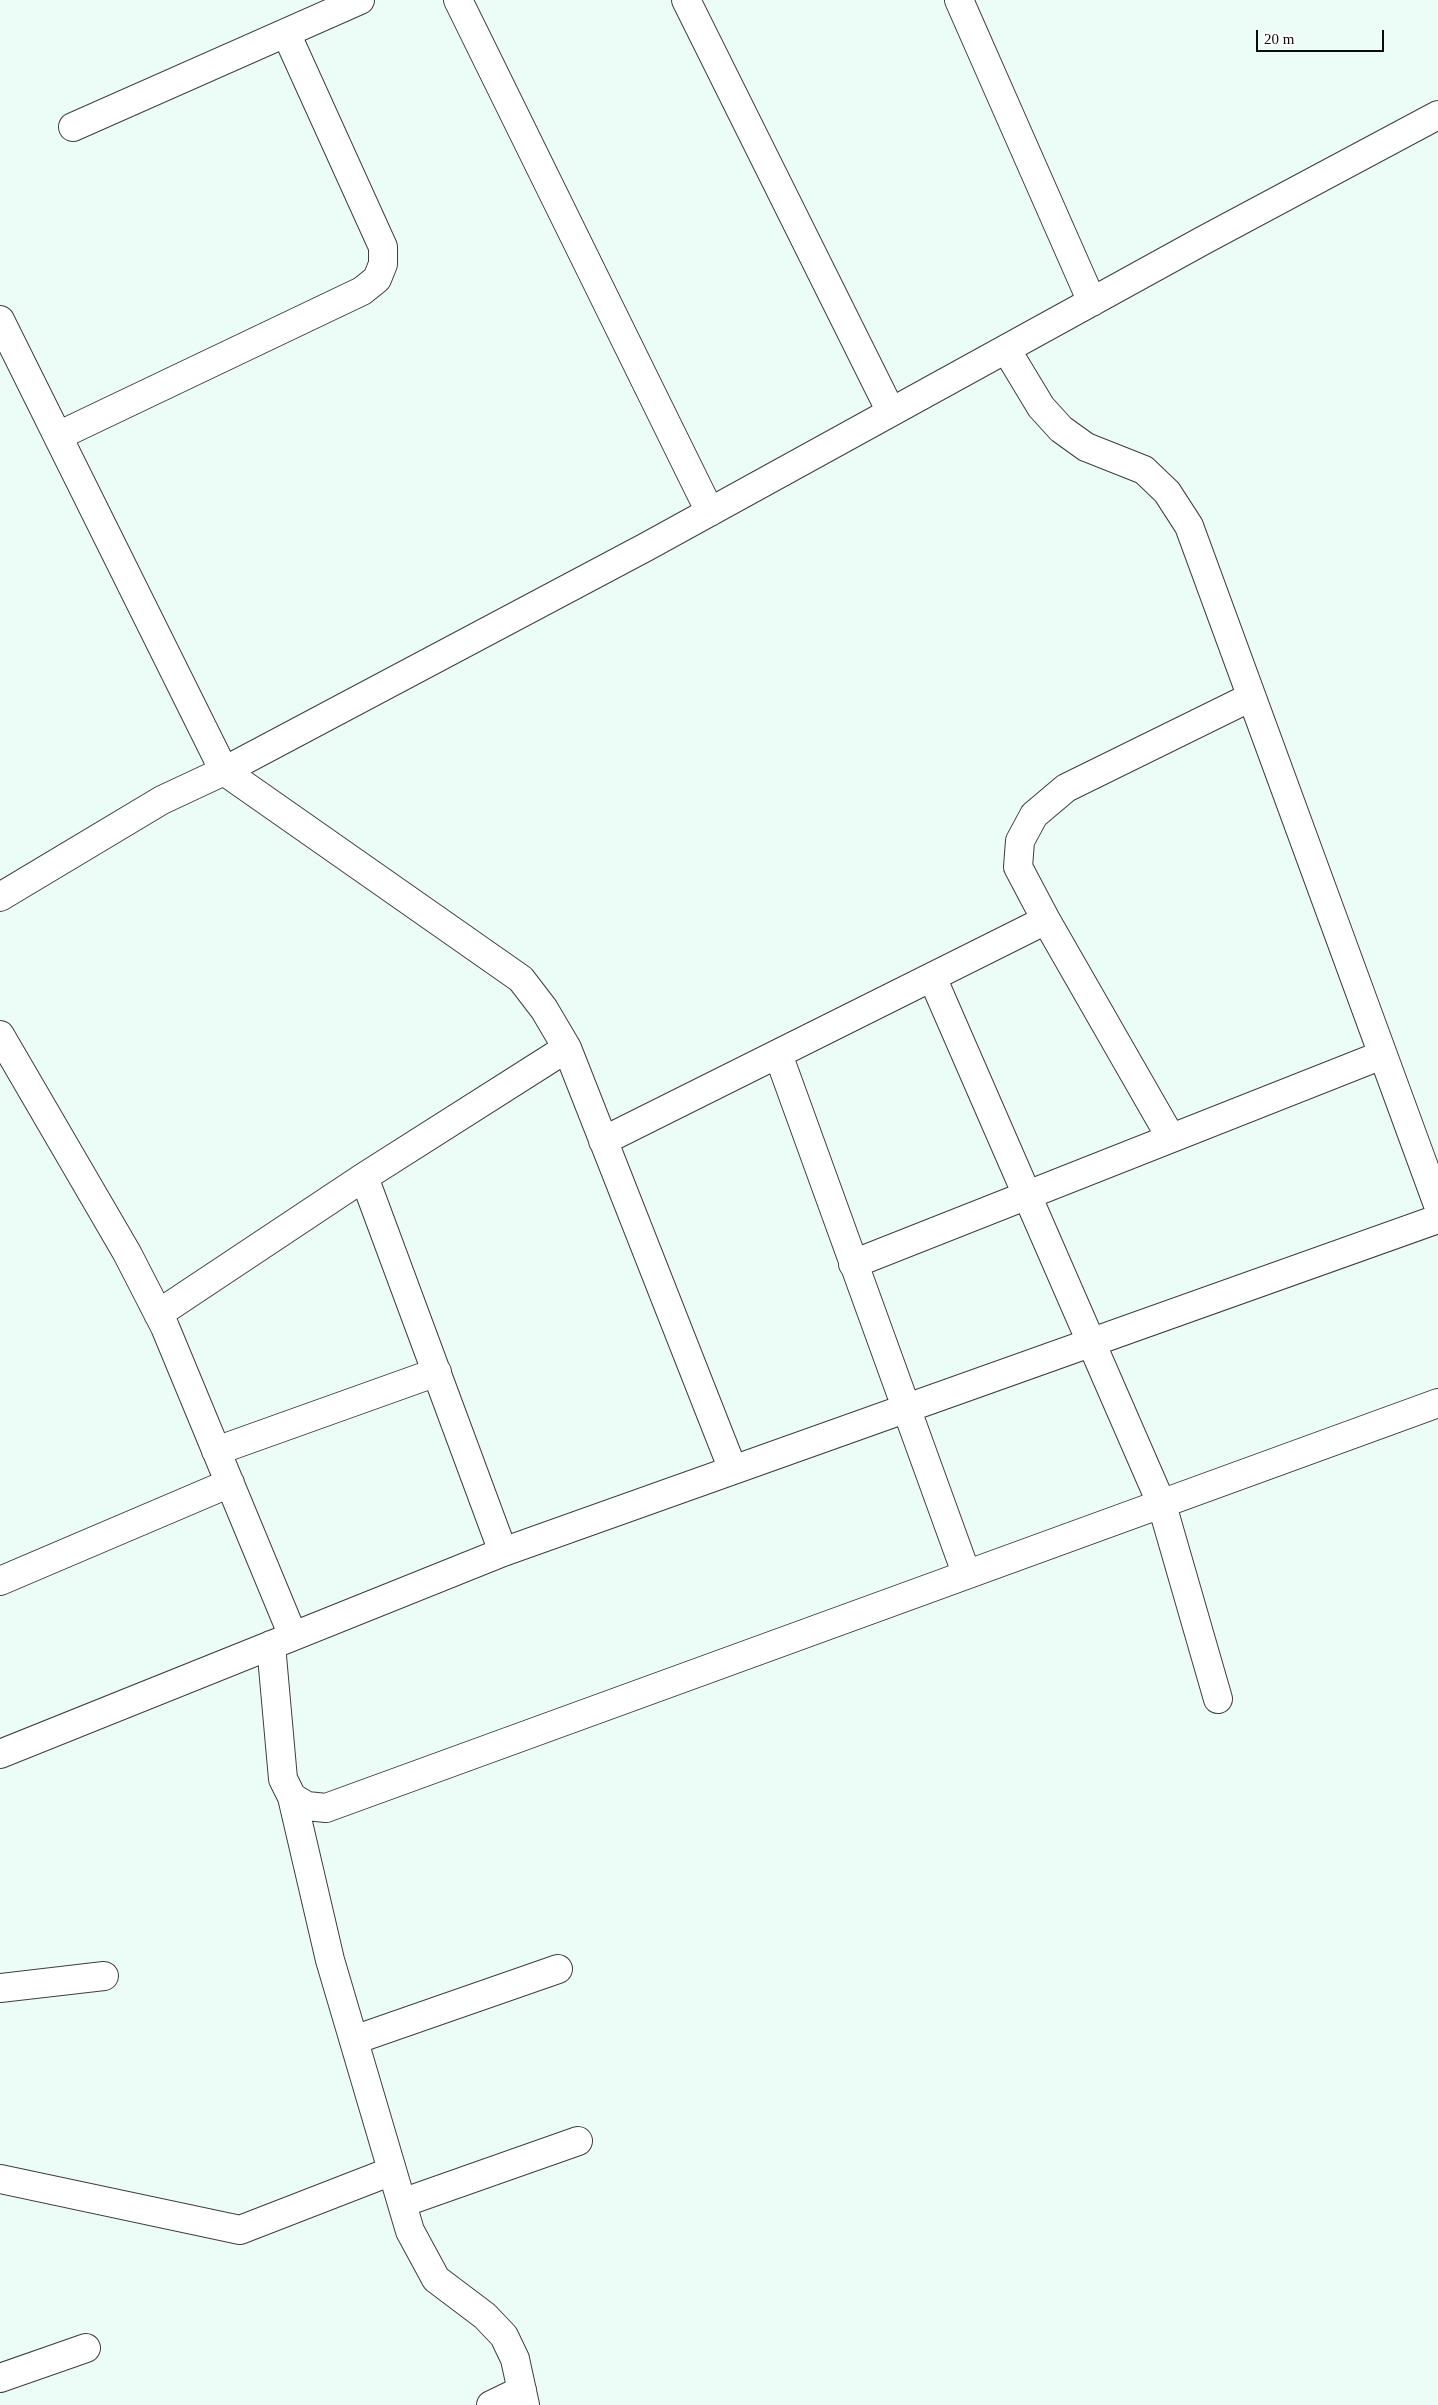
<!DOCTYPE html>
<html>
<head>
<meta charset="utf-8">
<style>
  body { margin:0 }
  #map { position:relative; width:1438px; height:2405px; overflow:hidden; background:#ecfdf7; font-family:Georgia,serif }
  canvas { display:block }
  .scale { position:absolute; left:1256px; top:30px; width:128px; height:22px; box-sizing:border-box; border:2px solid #0b0b0b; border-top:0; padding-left:6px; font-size:15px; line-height:18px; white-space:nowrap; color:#0b0b0b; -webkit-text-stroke:4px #fff; paint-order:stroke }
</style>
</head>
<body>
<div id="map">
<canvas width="1438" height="2405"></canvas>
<div class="scale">20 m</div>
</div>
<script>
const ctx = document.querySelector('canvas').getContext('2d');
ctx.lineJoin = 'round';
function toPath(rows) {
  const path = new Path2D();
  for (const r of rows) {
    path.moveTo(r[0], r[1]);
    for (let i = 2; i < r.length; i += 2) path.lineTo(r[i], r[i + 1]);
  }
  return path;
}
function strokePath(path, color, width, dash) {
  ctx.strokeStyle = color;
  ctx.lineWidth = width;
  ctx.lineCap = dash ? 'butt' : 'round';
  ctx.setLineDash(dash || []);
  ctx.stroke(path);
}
const minor = toPath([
  [458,0,710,512],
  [686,0,891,412],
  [959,0,1092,302],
  [73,127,360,0],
  [0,320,224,771,521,979,544,1009,567,1048,733,1470],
  [1006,349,1041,407,1061,429,1086,447,1144,470,1167,492,1189,526,1438,1205],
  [58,436,362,291,377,279,383,264,383,247,286,33],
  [0,897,162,800,224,771,646,547,1204,240,1438,115],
  [1046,920,1171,1138],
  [932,977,1162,1505,1218,1699],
  [0,1035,127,1253,165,1327,293,1636],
  [778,1054,966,1573],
  [603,1141,1046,920,1018,867,1020,841,1034,815,1066,788,1251,697],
  [364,1177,503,1552],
  [853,1264,1382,1055],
  [158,1314,364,1177,567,1048],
  [216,1451,437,1372],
  [0,1581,230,1483],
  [271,1645,283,1779,292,1797,307,1806,326,1808,1438,1403],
  [0,1754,503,1552,1438,1219],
  [292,1797,330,1960,410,2231,436,2279,485,2316,504,2336,515,2359,525,2405],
  [0,1988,104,1976],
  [354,2040,558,1969],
  [0,2179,240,2230,392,2171],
  [402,2203,578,2141],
  [0,2378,86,2348],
  [491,2405,522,2390]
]);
strokePath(minor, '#3e3e3e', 30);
strokePath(minor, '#fff', 28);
</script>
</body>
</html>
